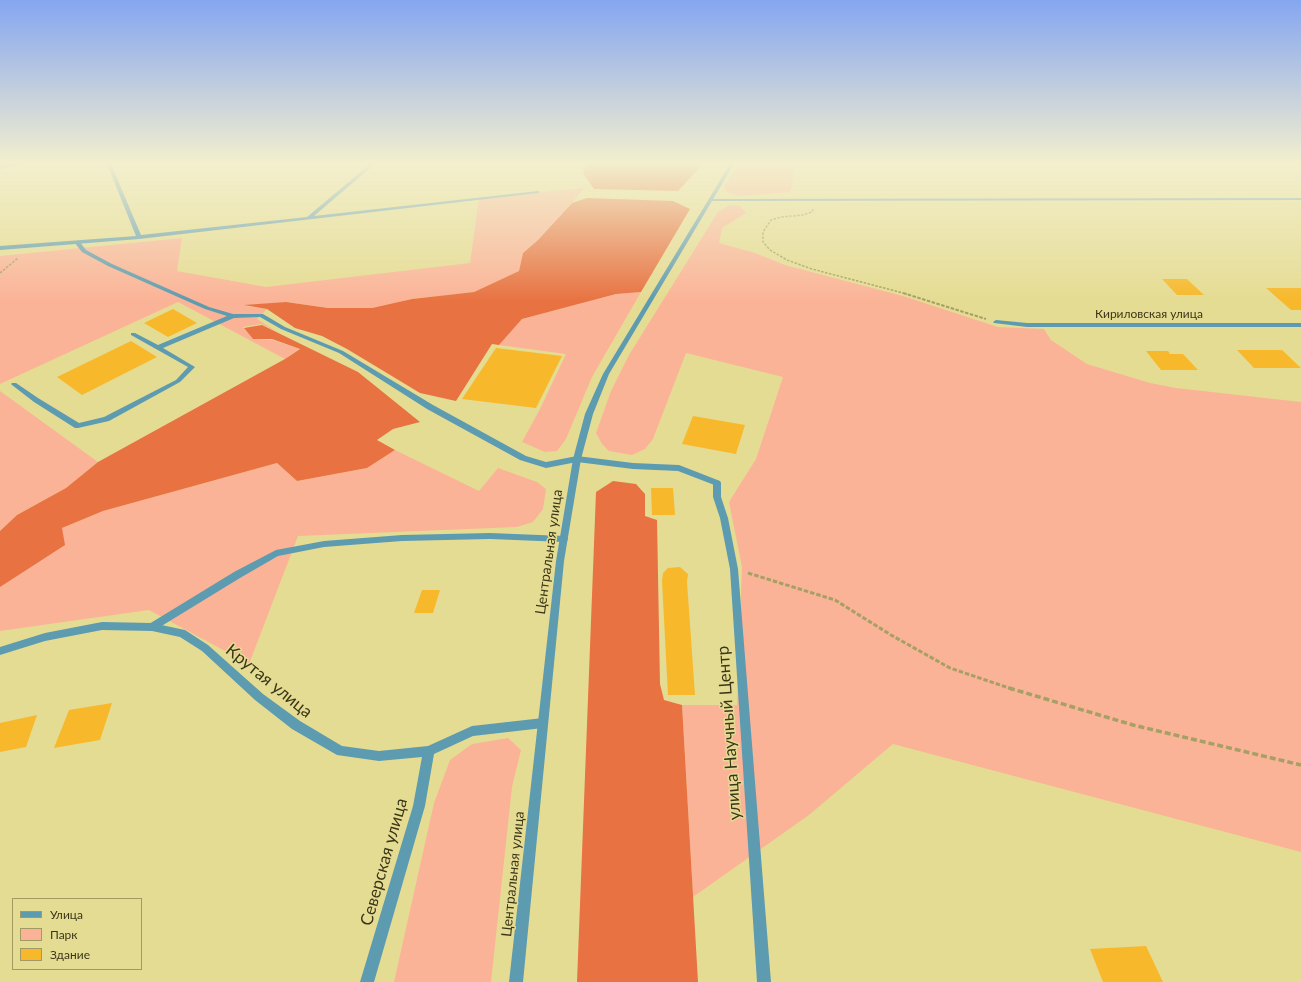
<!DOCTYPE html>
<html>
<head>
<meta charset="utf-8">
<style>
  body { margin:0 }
  #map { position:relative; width:1301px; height:982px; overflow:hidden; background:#e5dc93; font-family:Lato,sans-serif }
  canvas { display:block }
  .legend { position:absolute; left:12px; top:898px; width:130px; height:72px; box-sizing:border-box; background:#e5dc93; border:1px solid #a19a62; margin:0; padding:5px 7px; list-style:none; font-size:12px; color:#3a3618 }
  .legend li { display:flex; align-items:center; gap:8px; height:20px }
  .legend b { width:20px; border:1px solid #a19a62 }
</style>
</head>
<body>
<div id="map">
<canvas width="1301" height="982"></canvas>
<ul class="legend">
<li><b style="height:5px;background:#5d9bb0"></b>Улица</li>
<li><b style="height:11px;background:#fbb397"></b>Парк</li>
<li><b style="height:11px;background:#f7b82b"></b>Здание</li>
</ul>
</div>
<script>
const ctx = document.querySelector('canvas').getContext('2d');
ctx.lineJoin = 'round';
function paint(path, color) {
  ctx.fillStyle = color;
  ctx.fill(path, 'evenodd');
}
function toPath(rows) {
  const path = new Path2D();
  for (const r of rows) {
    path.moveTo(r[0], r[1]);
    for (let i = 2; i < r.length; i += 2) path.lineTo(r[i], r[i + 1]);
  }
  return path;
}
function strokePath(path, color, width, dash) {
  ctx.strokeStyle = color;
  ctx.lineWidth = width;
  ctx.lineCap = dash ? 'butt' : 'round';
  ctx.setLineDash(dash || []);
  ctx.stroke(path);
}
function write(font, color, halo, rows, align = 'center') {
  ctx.font = font + ' Lato,sans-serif';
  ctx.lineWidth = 3;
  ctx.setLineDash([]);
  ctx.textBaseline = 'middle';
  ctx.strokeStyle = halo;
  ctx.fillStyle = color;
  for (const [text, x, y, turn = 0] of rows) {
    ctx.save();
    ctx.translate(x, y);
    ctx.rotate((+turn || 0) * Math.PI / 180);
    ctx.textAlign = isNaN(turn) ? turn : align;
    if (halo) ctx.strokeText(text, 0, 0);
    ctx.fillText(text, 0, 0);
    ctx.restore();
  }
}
paint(toPath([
  [739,164,795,164,791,192,739,196,727,192,724,186],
  [585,188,538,240,523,253,519,271,474,292,412,299,372,308,328,308,286,302,246,306,267,309,257,319,276,331,261,324,243,327,253,339,273,340,299,349,285,359,178,302,0,384,0,256,182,238,177,271,266,287,470,263,479,198],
  [730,205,740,206,746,213,722,228,719,243,755,253,785,265,903,296,998,327,1044,329,1051,340,1087,364,1150,383,1176,388,1301,402,1301,852,893,744,809,815,693,897,682,705,737,705,742,567,729,502,756,459,783,377,686,353,653,439,645,449,632,455,609,451,602,444,596,433,611,391,629,355,718,212],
  [641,292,592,377,566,439,557,451,545,452,522,442,540,409,566,354,499,345,522,319,616,294],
  [0,391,98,462,66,488,17,515,0,531],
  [395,450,479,491,498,468,537,482,546,489,543,509,533,522,517,527,298,536,249,664,149,610,0,631,0,587,62,528,103,511,277,463,297,481,367,468],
  [508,738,521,750,512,787,491,982,394,982,434,803,450,760,472,744]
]), '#fbb397');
paint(toPath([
  [586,164,703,164,678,191,594,189,583,173],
  [587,198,673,201,690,209,641,292,616,294,522,319,499,345,492,344,456,401,420,393,347,349,322,336,295,328,267,309,244,305,286,302,328,308,372,308,412,299,474,292,519,271,523,253,538,240,572,203],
  [262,325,358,372,420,422,393,429,377,440,395,450,367,468,297,481,277,463,103,511,62,528,65,545,0,587,0,531,17,515,66,488,98,462,285,359,300,349,272,339,253,339,244,328],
  [613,481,636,484,645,494,645,516,657,520,660,684,664,700,682,705,698,982,577,982,596,492]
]), '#e87242');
paint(toPath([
  [1162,279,1187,279,1204,295,1177,295],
  [1266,288,1301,288,1301,310,1291,310],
  [173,309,197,323,168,337,144,323],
  [131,341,157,357,82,395,57,377],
  [496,348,562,356,536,408,462,399],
  [1237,350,1282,350,1301,368,1254,368],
  [1146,351,1168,351,1170,354,1183,354,1198,370,1161,370],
  [693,416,745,425,736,454,682,444],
  [651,488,673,488,675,515,652,515],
  [680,567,688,574,687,582,695,695,668,695,662,581,663,573,668,568],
  [422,590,440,590,433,613,414,613],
  [112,703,100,740,54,748,69,710],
  [37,715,26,747,0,752,0,723],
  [1146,946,1163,982,1103,982,1090,949]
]), '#f7b82b');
strokePath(toPath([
  [813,209,812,212,803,215,781,217,771,220,763,232,763,242,770,250,787,260,812,269,907,294],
  [0,273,18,258]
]), '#a69f66', 1.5, [2.5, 1.5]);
strokePath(toPath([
  [903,293,986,319]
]), '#a69f66', 2, [3.5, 1.5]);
strokePath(toPath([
  [748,573,835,600,891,635,950,668,1012,689]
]), '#a69f66', 3, [4.5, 2]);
strokePath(toPath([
  [1009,688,1133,725,1301,765]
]), '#a69f66', 3.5, [6, 3]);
paint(toPath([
  [75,241,79,241,86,250,112,264,209,307,233,314,263,314,285,327,343,351,433,405,526,456,546,462,577,456,633,463,679,465,720,481,721,483,717,486,678,471,633,469,577,462,546,468,520,460,427,409,339,353,281,329,260,317,234,318,163,348,195,367,180,382,109,421,78,428,75,428,34,402,12,385,11,384,12,383,16,383,38,398,79,423,104,417,176,380,188,367,131,335,131,333,135,333,158,345,227,316,205,309,108,266,82,252,74,242,75,241],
  [490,533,564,536,567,537,568,539,567,541,564,542,490,539,402,541,324,547,278,556,240,578,155,630,152,631,149,630,147,627,149,624,234,572,276,550,324,541,402,535,490,533]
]), '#5d9bb0');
paint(toPath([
  [14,164,23,164,0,169,0,167,14,164],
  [107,164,111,164,141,235,307,217,370,164,375,164,314,216,538,191,540,192,538,193,139,239,0,250,0,246,136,236,107,164],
  [1301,198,1301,200,711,201,709,200,711,199,1301,198],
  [996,320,1027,323,1301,323,1301,327,1027,327,994,323,993,322,996,320],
  [717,480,721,483,721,497,728,518,738,569,771,982,757,982,730,569,720,518,713,497,713,483,717,480],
  [102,622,152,623,185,630,208,645,263,694,300,721,342,746,379,751,428,746,472,726,543,718,547,719,548,723,547,727,543,728,473,736,434,754,425,806,374,982,360,982,413,806,422,757,379,761,337,755,292,729,255,700,202,651,180,637,152,631,102,630,45,641,0,655,0,647,45,633,102,622]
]), '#5d9bb0');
paint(toPath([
  [730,164,734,164,609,374,593,414,581,459,564,561,523,982,509,982,556,561,573,459,585,414,603,374,730,164]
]), '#5d9bb0');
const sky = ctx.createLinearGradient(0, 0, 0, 301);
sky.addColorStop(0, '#85a6f1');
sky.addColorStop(0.54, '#f3efce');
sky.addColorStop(1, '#f3efce00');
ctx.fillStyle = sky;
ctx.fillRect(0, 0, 1301, 301);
write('12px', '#3a3618', '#e5dc93', [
  ["Кириловская улица",1149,314]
]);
write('14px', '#3a3618', '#e5dc93', [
  ["Центральная улица",549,552,-82],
  ["Центральная улица",513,874,-84]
]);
write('17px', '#3a3618', '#e5dc93', [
  ["Крутая улица",269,681,39],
  ["улица Научный Центр",729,733,-94],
  ["Северская улица",384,862,-74]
]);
</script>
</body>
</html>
